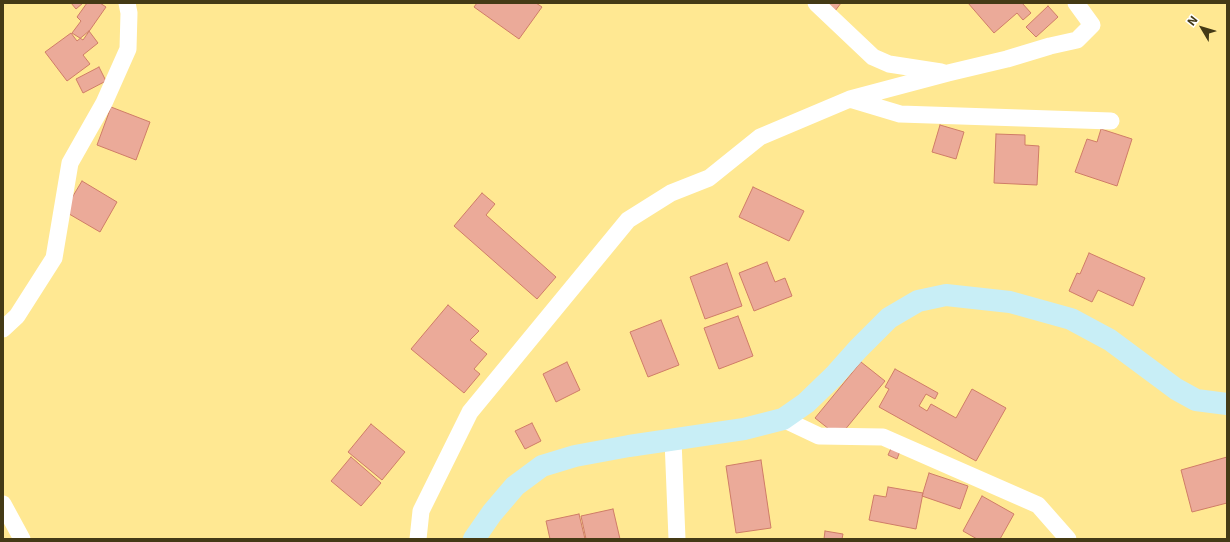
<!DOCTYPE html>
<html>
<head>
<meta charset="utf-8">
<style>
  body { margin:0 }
  #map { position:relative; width:1230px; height:542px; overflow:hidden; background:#ffe892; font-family:Inter,sans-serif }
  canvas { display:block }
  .frame { position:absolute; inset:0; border:4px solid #443a16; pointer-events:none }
  .north { position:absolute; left:1182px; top:8px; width:40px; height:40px; -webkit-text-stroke:3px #fff; paint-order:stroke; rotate:308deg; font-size:11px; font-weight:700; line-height:16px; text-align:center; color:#443a16 }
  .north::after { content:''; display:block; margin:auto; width:14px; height:18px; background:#443a16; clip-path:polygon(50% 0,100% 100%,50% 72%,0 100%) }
</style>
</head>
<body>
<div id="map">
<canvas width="1230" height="542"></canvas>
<div class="frame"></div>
<div class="north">N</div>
</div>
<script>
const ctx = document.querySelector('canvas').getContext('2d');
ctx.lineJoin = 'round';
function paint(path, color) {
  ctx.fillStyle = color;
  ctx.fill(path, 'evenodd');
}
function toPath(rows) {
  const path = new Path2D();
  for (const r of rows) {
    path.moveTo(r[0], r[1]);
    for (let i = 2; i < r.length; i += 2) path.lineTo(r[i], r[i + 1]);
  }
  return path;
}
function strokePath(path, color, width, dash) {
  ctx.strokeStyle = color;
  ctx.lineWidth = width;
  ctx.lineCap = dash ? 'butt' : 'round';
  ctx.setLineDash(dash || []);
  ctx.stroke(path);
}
const building = toPath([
  [71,3,83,3,76,9,71,3],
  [87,3,100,3,106,7,83,40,72,33,81,21,77,17,87,3],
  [477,3,536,3,542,7,519,39,474,7,477,3],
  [823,3,841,3,835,11,823,3],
  [968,3,1022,3,1031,13,1023,20,1017,13,994,33,968,3],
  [1048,6,1058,17,1036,37,1026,27,1048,6],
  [89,31,98,43,83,55,90,64,67,81,45,52,71,33,77,41,89,31],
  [99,67,106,81,83,93,76,79,99,67],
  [111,107,150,122,136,160,97,145,111,107],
  [940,125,964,132,956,159,932,152,940,125],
  [1101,129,1132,139,1117,186,1075,172,1087,139,1097,142,1101,129],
  [996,134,1025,135,1025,145,1039,146,1037,185,994,183,996,134],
  [82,181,117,202,100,232,64,211,82,181],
  [753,187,804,211,789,241,739,217,753,187],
  [482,193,495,204,486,215,556,277,537,299,454,226,482,193],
  [1089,253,1145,278,1133,306,1098,290,1092,302,1069,291,1077,273,1080,274,1089,253],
  [767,262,775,282,785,278,792,296,754,311,739,273,767,262],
  [727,263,742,306,705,319,690,277,727,263],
  [448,305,479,331,470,340,487,354,474,369,480,374,464,393,411,349,448,305],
  [738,316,753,356,719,369,704,328,738,316],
  [661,320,679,365,648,377,630,332,661,320],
  [567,362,580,390,556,402,543,374,567,362],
  [861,362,885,381,839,437,815,418,861,362],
  [895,369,938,393,935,399,926,394,919,406,927,411,931,404,956,418,972,389,1006,408,976,461,879,407,889,389,885,387,895,369],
  [532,423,541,441,525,449,515,431,532,423],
  [371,424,405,452,382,480,348,452,371,424],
  [894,442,902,446,897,459,888,455,894,442],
  [351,457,381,483,361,506,331,481,351,457],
  [1227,457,1227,503,1192,512,1181,470,1227,457],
  [761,460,771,528,736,533,726,466,761,460],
  [929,473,968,486,960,509,922,496,929,473],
  [888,487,923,493,916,529,869,520,874,495,886,497,888,487],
  [982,496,1014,514,1000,539,977,539,963,531,982,496],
  [613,509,620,539,586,539,581,516,613,509],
  [579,514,585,539,550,539,546,521,579,514],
  [825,531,843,534,842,539,824,539,825,531]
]);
paint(building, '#ebaa99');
strokePath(building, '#cf7c67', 1);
strokePath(toPath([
  [816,3,873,57,889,64,941,72],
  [850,99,900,114,1111,121],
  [3,329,17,316,54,258,70,163,104,103,128,49,129,13,127,3],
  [783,419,819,436,883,437,1038,505,1068,539],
  [673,440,677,539],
  [3,504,22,539],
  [418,539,421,511,470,412,628,220,671,193,709,178,760,137,850,99,948,73,1007,59,1050,46,1077,40,1092,25,1076,3]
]), '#fff', 17);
strokePath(toPath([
  [474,539,492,513,515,486,542,466,575,456,629,446,744,429,783,419,806,403,834,376,858,349,889,318,918,301,946,295,1010,302,1071,319,1110,340,1176,389,1196,400,1227,404]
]), '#c8eef6', 22);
</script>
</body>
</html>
